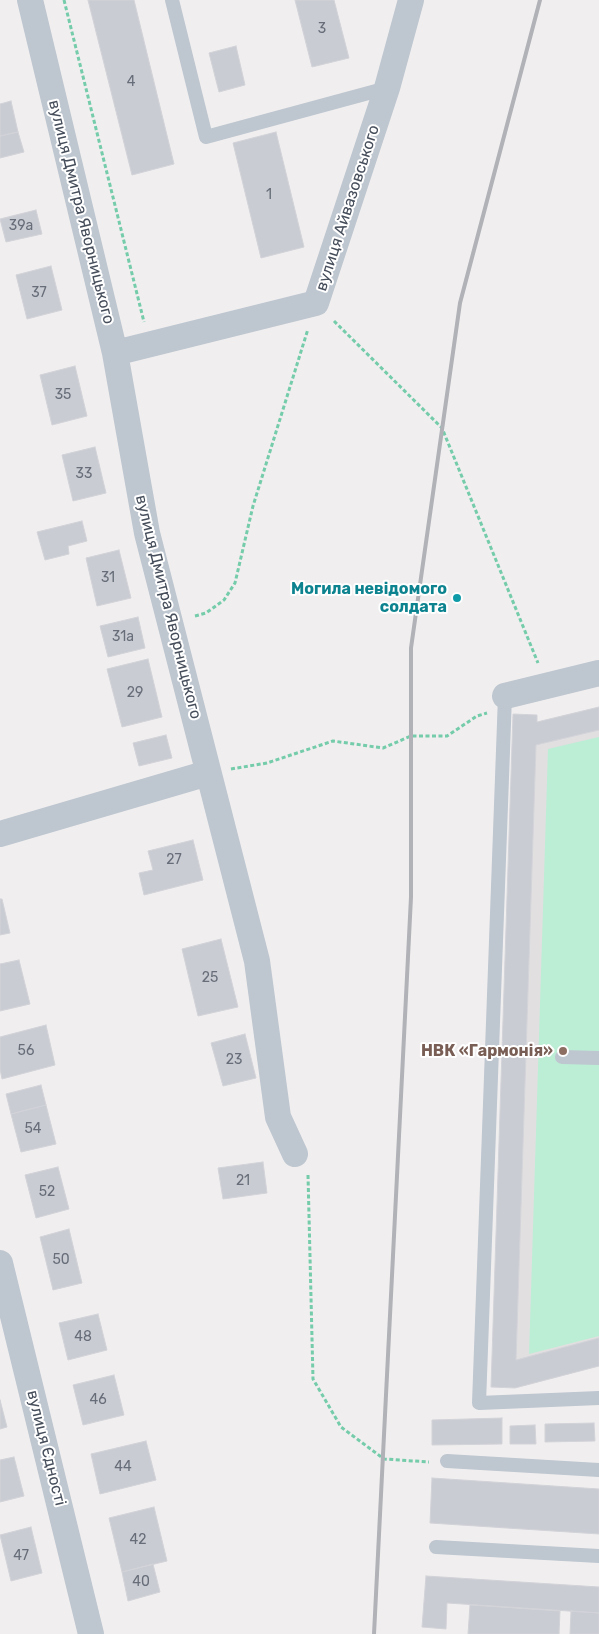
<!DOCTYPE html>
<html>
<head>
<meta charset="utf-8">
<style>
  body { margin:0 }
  canvas { display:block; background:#f0eeee }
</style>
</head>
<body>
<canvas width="599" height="1634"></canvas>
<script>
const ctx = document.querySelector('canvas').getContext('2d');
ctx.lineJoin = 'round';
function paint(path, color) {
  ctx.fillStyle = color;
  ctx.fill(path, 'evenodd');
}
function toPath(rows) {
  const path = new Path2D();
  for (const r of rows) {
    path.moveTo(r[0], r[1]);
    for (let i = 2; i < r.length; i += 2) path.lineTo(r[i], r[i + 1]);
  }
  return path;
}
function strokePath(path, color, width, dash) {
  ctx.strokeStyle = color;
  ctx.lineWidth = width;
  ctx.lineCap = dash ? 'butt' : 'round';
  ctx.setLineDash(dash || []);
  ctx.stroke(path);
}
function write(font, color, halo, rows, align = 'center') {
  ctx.font = font + ' Rubik,sans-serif';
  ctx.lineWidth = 4;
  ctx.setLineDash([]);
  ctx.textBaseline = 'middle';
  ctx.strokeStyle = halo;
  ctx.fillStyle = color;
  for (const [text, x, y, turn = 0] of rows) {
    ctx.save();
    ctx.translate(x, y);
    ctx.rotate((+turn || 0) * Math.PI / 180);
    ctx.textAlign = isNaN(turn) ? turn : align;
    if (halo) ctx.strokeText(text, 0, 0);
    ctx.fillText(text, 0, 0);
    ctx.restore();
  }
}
paint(toPath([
  [599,730,599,1356,516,1360,536,745]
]), '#e1dfe0');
paint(toPath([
  [599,737,599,1336,529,1354,548,749]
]), '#bceed5');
const building = toPath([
  [88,0,134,0,174,164,132,175,88,0],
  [295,0,334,0,349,58,312,67,295,0],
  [236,46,245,85,219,92,209,53,236,46],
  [11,101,18,132,0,136,0,104,11,101],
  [18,132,24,152,0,158,0,136,18,132],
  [276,132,304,247,261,258,233,143,276,132],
  [36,210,42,234,6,242,0,219,36,210],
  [51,266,62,310,27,319,16,275,51,266],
  [75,366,87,416,52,425,40,375,75,366],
  [95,447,106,493,73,501,62,455,95,447],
  [82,521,87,541,68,546,69,554,45,560,37,532,82,521],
  [119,550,131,598,97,606,86,558,119,550],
  [138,617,145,648,108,657,100,626,138,617],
  [148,659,162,717,122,727,107,669,148,659],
  [599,707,599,730,536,745,516,1360,599,1338,599,1366,515,1388,491,1387,513,714,537,715,537,722,599,707],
  [166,735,172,758,139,766,133,743,166,735],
  [193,840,203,880,144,895,139,873,153,870,148,851,193,840],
  [0,899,2,899,10,933,0,935,0,899],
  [221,939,238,1007,198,1016,182,949,221,939],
  [19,960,30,1004,0,1011,0,964,19,960],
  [46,1025,55,1065,2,1079,0,1069,0,1037,46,1025],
  [245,1034,256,1078,223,1086,211,1043,245,1034],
  [41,1085,46,1105,11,1114,6,1094,41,1085],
  [46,1105,56,1144,21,1152,11,1114,46,1105],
  [263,1162,267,1193,223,1199,218,1168,263,1162],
  [58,1167,69,1209,36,1218,25,1175,58,1167],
  [69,1229,82,1283,53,1290,40,1237,69,1229],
  [98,1314,107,1350,68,1360,59,1323,98,1314],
  [114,1375,124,1415,83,1425,73,1385,114,1375],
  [0,1400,7,1427,0,1429,0,1400],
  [502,1418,502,1444,432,1445,432,1420,502,1418],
  [594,1423,595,1441,545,1442,545,1424,594,1423],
  [535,1425,536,1444,510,1444,510,1426,535,1425],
  [146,1441,156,1480,100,1494,91,1454,146,1441],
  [14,1457,24,1496,0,1502,0,1460,14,1457],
  [432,1478,599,1489,599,1534,430,1523,432,1478],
  [154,1507,167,1561,122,1572,109,1518,154,1507],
  [31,1527,42,1573,11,1581,0,1535,31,1527],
  [153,1564,160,1592,128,1601,122,1572,153,1564],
  [426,1576,599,1587,599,1613,447,1603,446,1629,422,1627,426,1576],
  [470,1605,560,1611,559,1634,468,1634,470,1605],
  [571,1611,599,1613,599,1634,570,1634,571,1611]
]);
paint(building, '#caccd3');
strokePath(building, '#d2d3d9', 1);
strokePath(toPath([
  [64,0,144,322],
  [334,321,442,428,538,663],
  [195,616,206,613,224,600,235,583,253,506,308,329],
  [231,769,267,763,333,741,383,748,411,736,447,736,477,716,487,713],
  [308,1175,313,1379,341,1427,384,1459,429,1462]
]), '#74ccab', 3, [4, 2.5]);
strokePath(toPath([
  [172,0,206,137,387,88],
  [505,696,479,1403,599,1398],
  [562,1057,599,1058],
  [447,1461,599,1470],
  [436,1547,599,1556]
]), '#bec6d0', 14);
strokePath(toPath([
  [30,0,115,353,147,533,257,961,278,1117,295,1154],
  [115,353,316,303,387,88,411,0],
  [505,696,599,673],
  [0,834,208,773],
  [0,1263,91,1634]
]), '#bec6d0', 26);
strokePath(toPath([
  [374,1634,411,897,411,648,460,303,540,0]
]), '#b0b2b8', 4);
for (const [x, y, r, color] of [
  [457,598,5,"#0f9aa8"],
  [563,1051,5,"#8d6e63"]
]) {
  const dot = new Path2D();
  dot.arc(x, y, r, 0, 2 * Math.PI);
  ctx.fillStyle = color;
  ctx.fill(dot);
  strokePath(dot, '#fff', 2);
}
write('14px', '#676e79', null, [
  ["3",322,29],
  ["4",131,82],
  ["1",269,195],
  ["39а",21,226],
  ["37",39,293],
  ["35",63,395],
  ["33",84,474],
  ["31",108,578],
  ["31а",123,637],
  ["29",135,693],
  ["27",174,860],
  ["25",210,978],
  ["56",26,1051],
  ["23",234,1060],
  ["54",33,1129],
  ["21",243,1181],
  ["52",47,1192],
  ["50",61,1260],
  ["48",83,1337],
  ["46",98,1400],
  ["44",123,1467],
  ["42",138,1540],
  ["47",21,1556],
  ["40",141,1582]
]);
write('16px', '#464e5b', '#fff', [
  ["вулиця Айвазовського",348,208,-72],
  ["вулиця Дмитра Яворницького",81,212,76],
  ["вулиця Дмитра Яворницького",168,607,76],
  ["вулиця Єдності",46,1448,76]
]);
write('bold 16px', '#0d838f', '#fff', [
  ["Могила невідомого",447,589],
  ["солдата",447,607]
], 'right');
write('bold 16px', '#785e54', '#fff', [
  ["НВК «Гармонія»",553,1051]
], 'right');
</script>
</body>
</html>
